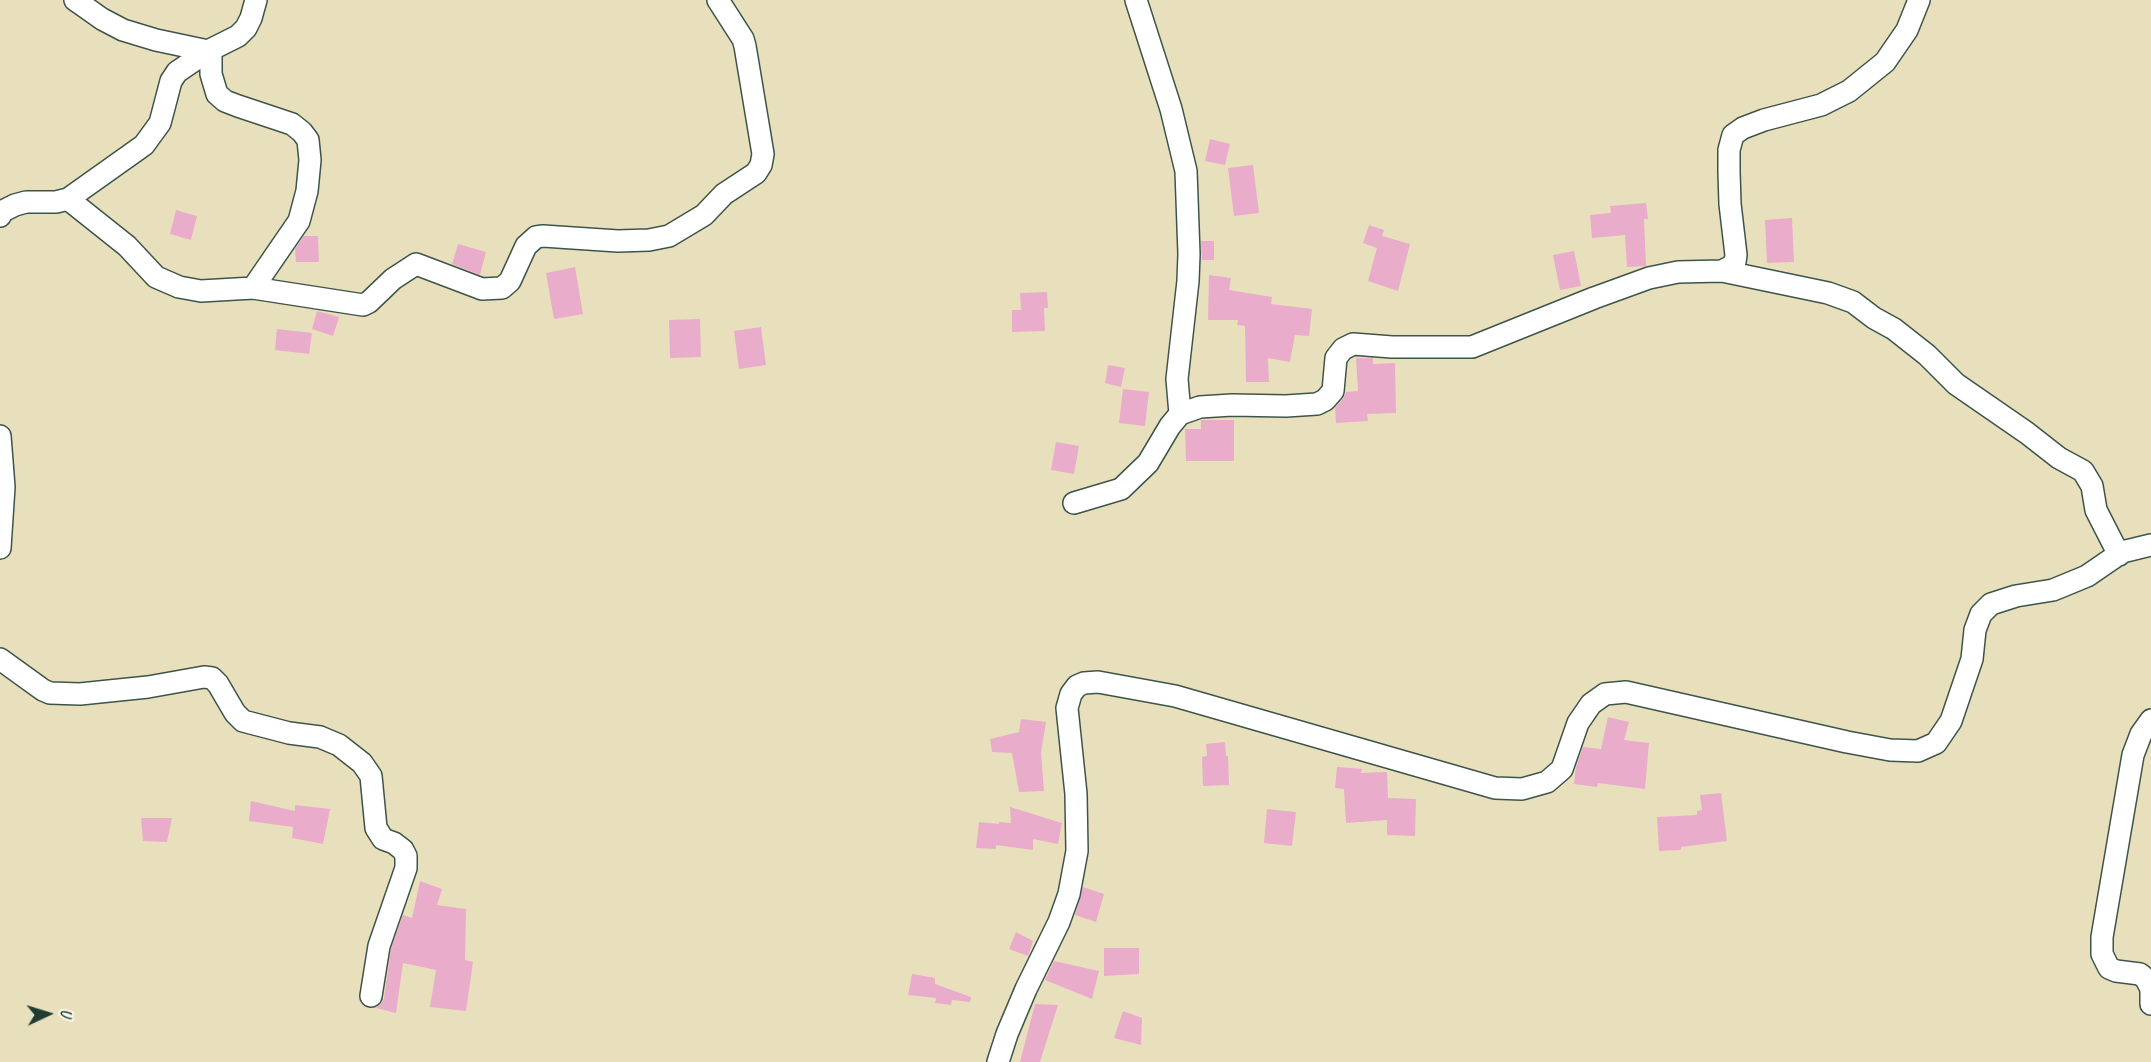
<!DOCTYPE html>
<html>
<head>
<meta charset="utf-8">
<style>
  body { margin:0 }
  #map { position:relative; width:2151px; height:1062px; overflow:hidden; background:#e8e0bc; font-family:Caveat,sans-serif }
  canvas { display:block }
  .north { position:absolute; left:18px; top:984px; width:60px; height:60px; -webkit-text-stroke:4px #fbf7ec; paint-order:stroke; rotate:86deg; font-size:16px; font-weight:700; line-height:24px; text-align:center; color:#1f3d34 }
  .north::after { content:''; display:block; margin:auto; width:21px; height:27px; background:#1f3d34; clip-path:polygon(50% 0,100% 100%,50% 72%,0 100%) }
</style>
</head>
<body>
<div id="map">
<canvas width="2151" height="1062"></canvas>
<div class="north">U</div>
</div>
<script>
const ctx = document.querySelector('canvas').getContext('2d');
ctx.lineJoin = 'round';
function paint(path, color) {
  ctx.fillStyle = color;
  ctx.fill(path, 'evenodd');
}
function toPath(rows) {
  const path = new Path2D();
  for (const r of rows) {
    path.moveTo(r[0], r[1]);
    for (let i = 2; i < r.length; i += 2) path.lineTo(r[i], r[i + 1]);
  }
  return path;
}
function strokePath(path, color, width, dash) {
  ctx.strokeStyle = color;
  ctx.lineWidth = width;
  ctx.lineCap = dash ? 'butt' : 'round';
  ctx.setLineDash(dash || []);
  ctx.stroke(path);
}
paint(toPath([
  [1210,139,1230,144,1225,165,1205,161],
  [1253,165,1259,213,1234,216,1228,168],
  [1646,203,1648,219,1644,219,1646,266,1627,267,1625,235,1592,238,1590,215,1611,213,1610,206],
  [176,210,197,216,191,240,170,234],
  [1792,218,1794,262,1767,263,1765,220],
  [1369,225,1384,230,1382,236,1410,244,1398,291,1368,281,1377,248,1363,243],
  [304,236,318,236,319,262,296,262,295,249],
  [1201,241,1214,241,1214,260,1202,260],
  [458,244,486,252,480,275,452,264],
  [1574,251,1581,286,1560,290,1553,255],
  [575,267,583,314,554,319,546,273],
  [1209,275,1231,278,1229,290,1272,297,1271,304,1312,309,1309,336,1295,335,1290,362,1268,358,1269,382,1246,382,1245,326,1237,325,1238,320,1208,320],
  [1047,292,1048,308,1044,308,1045,331,1012,332,1012,310,1021,310,1020,293],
  [317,311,339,317,333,336,312,329],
  [700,319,701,357,670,358,669,320],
  [761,327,766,365,739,369,734,331],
  [277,329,312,333,309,354,275,350],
  [1356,358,1373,358,1373,364,1395,363,1396,413,1367,414,1368,421,1336,423,1335,408,1343,399,1346,392,1358,391],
  [1108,365,1125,368,1121,387,1105,383],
  [1123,389,1149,392,1145,426,1119,423],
  [1201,420,1234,420,1234,461,1186,461,1185,429,1201,429],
  [1056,442,1079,446,1074,474,1051,470],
  [1608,717,1629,722,1624,740,1649,743,1645,789,1598,783,1597,787,1574,784,1576,767,1583,747,1601,749],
  [1021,719,1046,722,1041,753,1044,791,1019,792,1012,753,992,752,990,739,1019,732],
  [1225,742,1226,756,1228,756,1229,785,1203,786,1202,757,1207,756,1206,744],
  [1337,767,1362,769,1361,773,1387,772,1388,798,1416,799,1415,836,1387,835,1387,820,1346,823,1344,789,1335,788],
  [1721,793,1727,841,1681,847,1681,850,1659,851,1657,817,1697,815,1697,811,1702,810,1700,795],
  [251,801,295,811,295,805,330,809,323,844,292,838,293,827,249,821],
  [1010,807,1062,823,1058,844,1033,839,1033,850,996,845,996,849,976,848,979,822,999,824,999,822,1011,823],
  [1267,809,1296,812,1292,846,1264,843],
  [141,818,172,818,167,842,143,841],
  [420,881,442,889,437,905,466,909,465,960,473,962,466,1011,430,1007,436,970,403,963,396,1013,376,1008,381,1004,384,998,391,949,403,915,412,918],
  [1083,887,1104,894,1096,922,1075,915],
  [1016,932,1033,941,1028,956,1009,949],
  [1104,948,1139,948,1139,974,1104,976],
  [1054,961,1099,971,1092,999,1045,980],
  [912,974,935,978,935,984,971,997,970,1002,952,1000,951,1005,935,1003,936,998,908,995],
  [1035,1004,1058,1005,1040,1062,1020,1062],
  [1123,1011,1142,1018,1141,1045,1114,1038]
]), '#eaaccb');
const minor = toPath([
  [75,0,102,19,123,30,156,40,208,51,238,36,246,28,251,18,256,0],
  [1136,0,1171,109,1186,171,1189,254,1188,281,1177,379,1180,414],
  [211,50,211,74,217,94,225,101,238,106,292,124,302,132,308,140,310,160,307,191,299,221,253,288],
  [68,199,127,246,156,277,179,287,201,291,253,288,363,305,369,302,393,279,416,264,482,289,502,288,510,281,526,246,536,237,543,236,618,241,649,240,669,236,704,215,724,194,756,173,761,165,763,154,745,46,743,39,718,0],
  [0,216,3,211,15,205,26,202,56,202,68,199,144,145,160,123,171,81,177,72,208,51],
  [1722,271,1828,293,1853,302,1874,318,1894,329,1927,355,1956,384,2027,433,2059,458,2083,471,2092,486,2096,510,2119,555],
  [0,436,4,487,0,548],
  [1074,503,1121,489,1148,463,1170,426,1180,414,1200,407,1232,405,1286,406,1317,404,1325,400,1333,391,1336,358,1343,349,1353,344,1392,347,1472,347,1594,298,1649,278,1678,272,1722,271,1730,267,1735,262,1736,255,1730,204,1729,172,1729,150,1733,135,1743,128,1764,120,1821,105,1849,91,1885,62,1907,30,1919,0],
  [0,659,43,690,50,693,80,694,148,687,204,677,212,678,218,684,235,713,243,721,289,733,320,737,339,745,362,763,371,776,376,828,383,839,394,843,403,850,406,856,406,868,379,946,371,996],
  [2151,720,2141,734,2133,755,2102,937,2102,954,2109,968,2116,971,2140,974,2146,979,2151,989,2151,1004],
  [998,1062,1007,1034,1026,989,1059,922,1069,894,1077,851,1076,794,1067,708,1071,694,1077,686,1084,683,1098,682,1175,696,1495,788,1522,789,1547,782,1562,769,1578,723,1591,704,1605,694,1626,692,1847,742,1890,750,1918,751,1936,743,1951,721,1972,659,1975,630,1981,614,1991,604,2016,596,2053,590,2087,576,2122,552,2151,545]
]);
strokePath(minor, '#3d5548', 24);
strokePath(minor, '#fff', 21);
</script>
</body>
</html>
